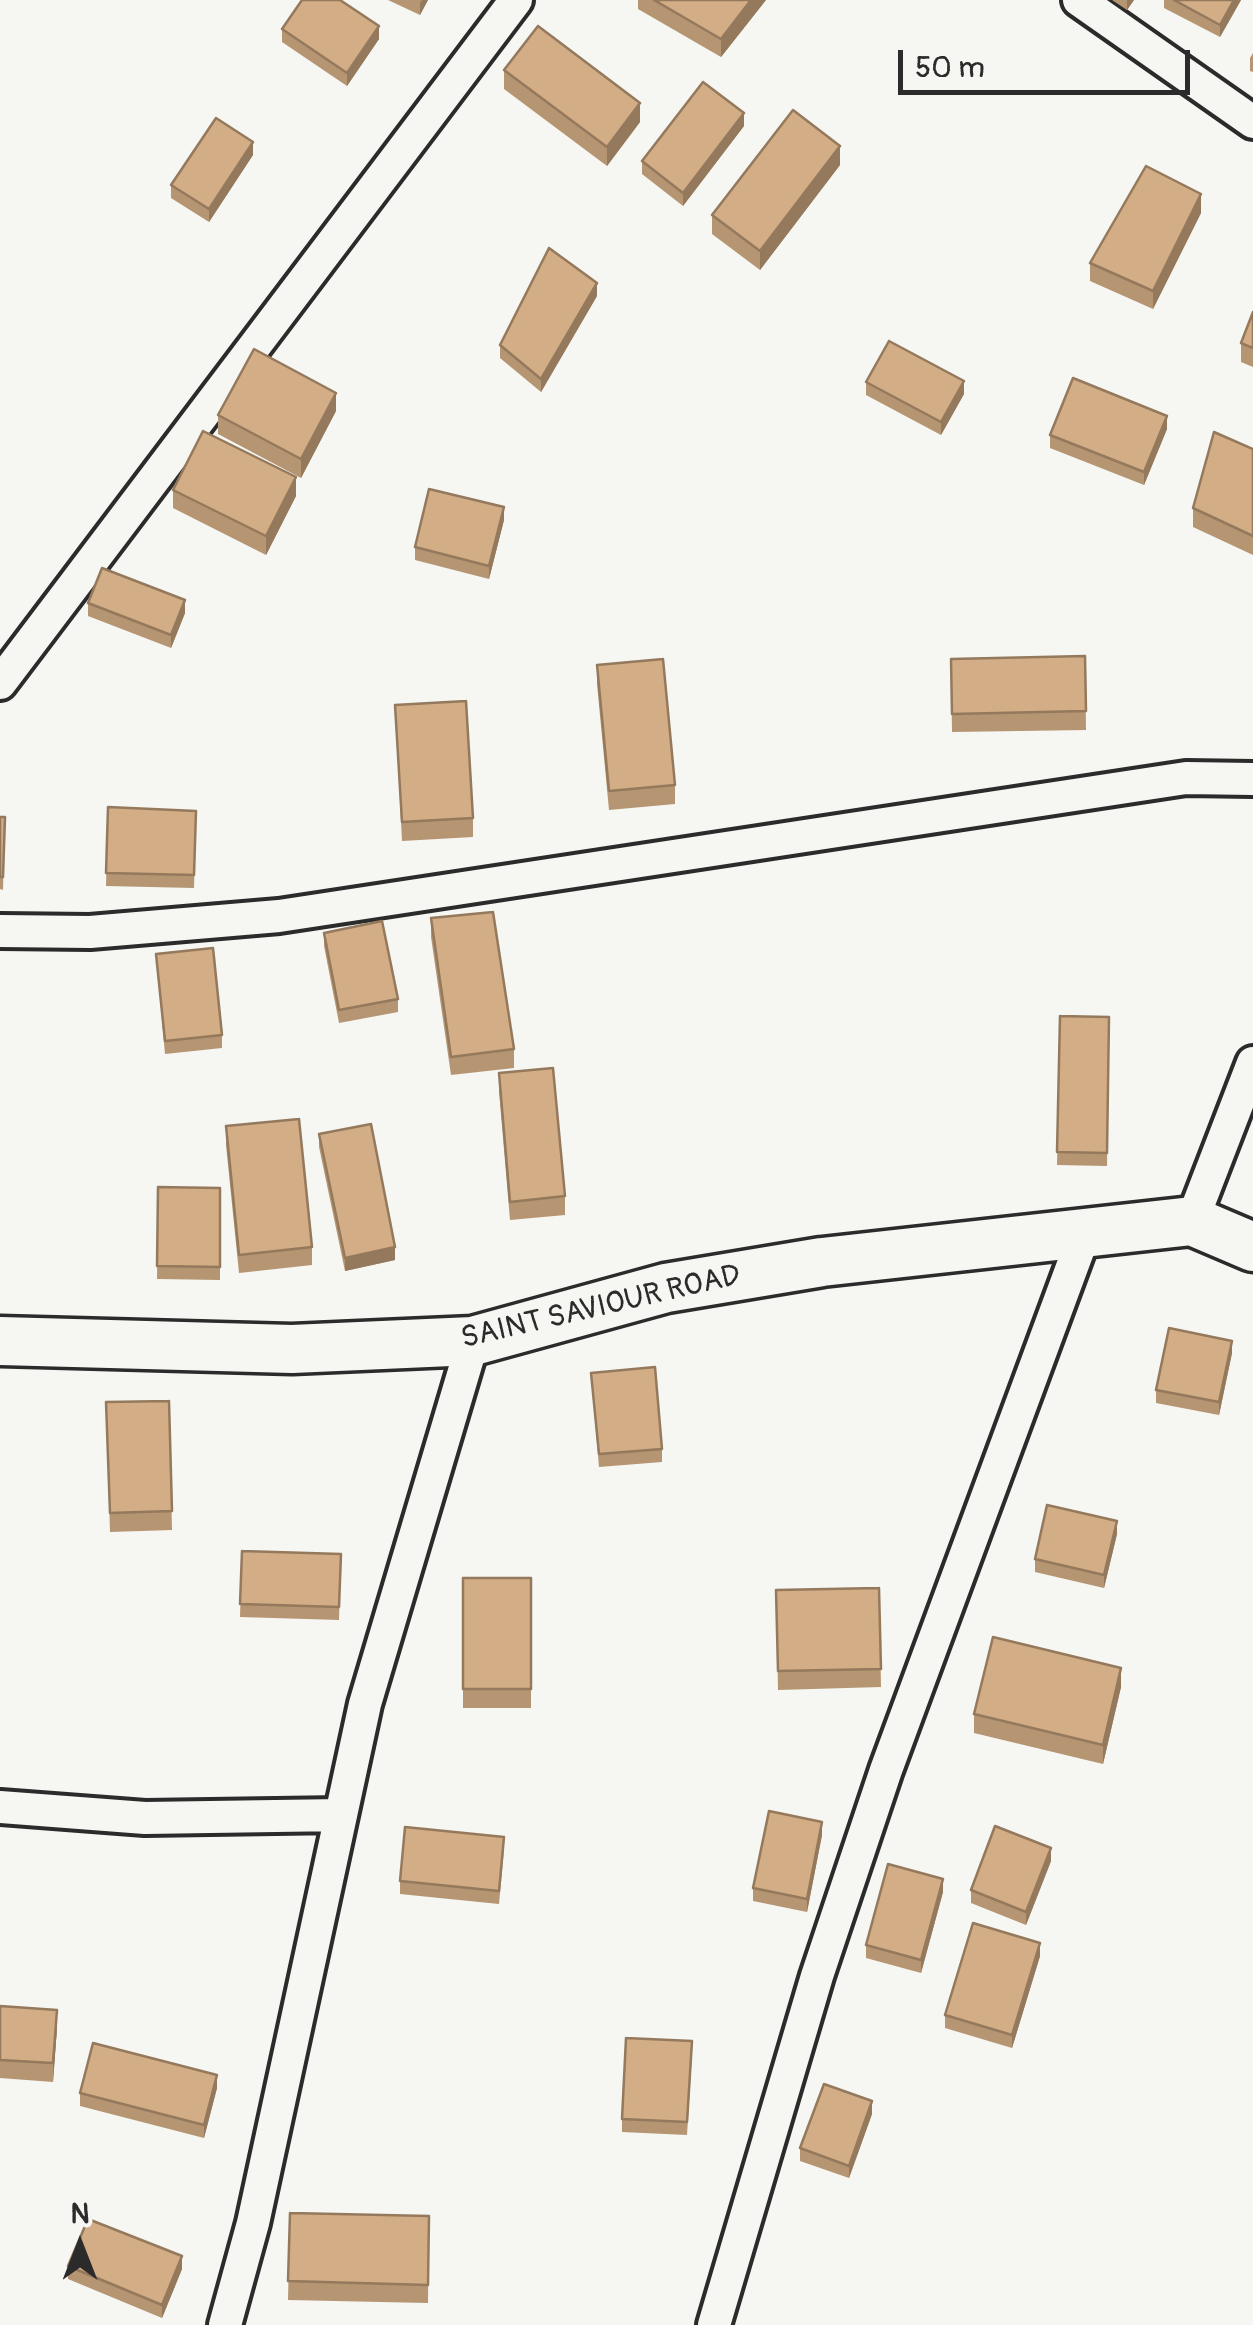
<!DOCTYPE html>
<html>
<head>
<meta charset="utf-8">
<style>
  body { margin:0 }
  #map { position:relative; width:1253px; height:2325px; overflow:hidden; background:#f6f6f2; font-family:Pangolin,sans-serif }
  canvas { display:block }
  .north { position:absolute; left:30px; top:2195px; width:100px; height:100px; -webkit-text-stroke:8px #f6f6f2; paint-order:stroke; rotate:0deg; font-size:28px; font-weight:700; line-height:40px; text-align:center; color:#2b2b2b }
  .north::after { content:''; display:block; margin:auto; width:35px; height:45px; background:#2b2b2b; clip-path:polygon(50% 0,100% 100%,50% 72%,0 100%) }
  .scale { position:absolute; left:898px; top:50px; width:292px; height:45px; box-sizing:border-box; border:5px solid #2b2b2b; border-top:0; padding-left:12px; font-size:30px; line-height:35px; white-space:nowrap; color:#2b2b2b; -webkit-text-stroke:8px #f6f6f2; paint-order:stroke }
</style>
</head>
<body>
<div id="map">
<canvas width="1253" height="2325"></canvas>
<div class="north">N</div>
<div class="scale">50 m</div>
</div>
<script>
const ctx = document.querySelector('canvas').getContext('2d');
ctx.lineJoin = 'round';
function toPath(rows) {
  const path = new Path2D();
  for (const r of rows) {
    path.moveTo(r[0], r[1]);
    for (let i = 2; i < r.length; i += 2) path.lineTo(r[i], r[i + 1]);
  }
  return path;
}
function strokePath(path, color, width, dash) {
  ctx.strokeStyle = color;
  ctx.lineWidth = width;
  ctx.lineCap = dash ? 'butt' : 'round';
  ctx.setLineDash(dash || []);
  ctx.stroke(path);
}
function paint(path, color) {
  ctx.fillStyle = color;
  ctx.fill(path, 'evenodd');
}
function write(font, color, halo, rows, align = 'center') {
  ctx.font = font + ' Pangolin,sans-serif';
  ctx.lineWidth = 8;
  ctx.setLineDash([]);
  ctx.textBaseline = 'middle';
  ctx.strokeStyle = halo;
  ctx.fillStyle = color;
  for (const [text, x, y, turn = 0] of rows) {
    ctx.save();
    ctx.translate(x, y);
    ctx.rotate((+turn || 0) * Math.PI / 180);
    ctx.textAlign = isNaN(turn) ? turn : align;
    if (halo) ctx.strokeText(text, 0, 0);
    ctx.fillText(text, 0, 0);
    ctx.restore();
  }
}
const street = toPath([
  [1079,0,1253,122],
  [0,683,516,0],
  [0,931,90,932,279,916,1186,778,1253,779],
  [1192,1221,1253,1063],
  [0,1807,145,1818,341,1815],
  [225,2325,253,2223,365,1704,473,1341],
  [714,2325,817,1976,886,1770,1085,1232]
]);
const secondary = toPath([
  [0,1341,292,1349,473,1341,666,1288,822,1262,1192,1221,1253,1247]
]);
strokePath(street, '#2b2b2b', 40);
strokePath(secondary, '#2b2b2b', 55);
strokePath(street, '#f6f6f2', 32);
strokePath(secondary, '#f6f6f2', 48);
paint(toPath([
  [388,0,428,0,420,15],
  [638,0,766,0,721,57,638,9],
  [1112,0,1134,0,1127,10],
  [1164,0,1241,0,1220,37,1164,8],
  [282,29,379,39,347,86,282,42],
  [1253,53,1253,72,1250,71,1250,58],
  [504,70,640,122,607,166,504,89],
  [744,126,683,206,642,174,642,161],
  [253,155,209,222,171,198,171,185],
  [840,165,760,270,712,234,712,215],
  [1201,213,1153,309,1090,281,1090,263],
  [597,296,541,392,500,358,500,345],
  [1253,312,1253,367,1241,362,1241,343],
  [866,382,964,394,941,435,866,395],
  [336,411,301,478,218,434,218,415],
  [1167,429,1144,485,1050,448,1050,435],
  [1253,449,1253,555,1193,527,1193,508],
  [173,490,296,496,266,555,173,508],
  [504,520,489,579,415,560,415,547],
  [88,603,185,613,171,648,88,616],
  [1085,656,1086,730,952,732,951,659],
  [597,665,675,785,675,804,609,810,597,684],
  [395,705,473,818,473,837,402,841],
  [108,807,196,811,194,888,106,886],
  [0,817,5,817,3,890,0,889],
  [431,918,514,1049,514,1068,451,1075,431,937],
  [324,933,398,999,398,1012,339,1023,324,946],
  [156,954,222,1035,222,1048,165,1054],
  [1060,1016,1109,1017,1107,1166,1057,1165],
  [499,1073,565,1196,565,1215,510,1220,499,1091],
  [226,1126,312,1247,312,1265,239,1273,226,1145],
  [319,1134,395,1260,345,1271,319,1147],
  [158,1187,220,1188,220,1280,157,1279],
  [1232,1353,1219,1415,1156,1403,1156,1390],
  [591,1373,662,1449,662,1462,599,1467],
  [169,1401,172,1530,110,1532,106,1402],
  [1117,1534,1104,1588,1035,1572,1035,1559],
  [242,1551,341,1554,339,1620,240,1617],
  [463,1578,531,1578,531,1708,463,1708],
  [879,1588,881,1687,778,1690,776,1590],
  [1121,1687,1103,1764,974,1733,974,1714],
  [822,1835,807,1912,753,1901,753,1888],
  [504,1850,499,1904,400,1894,400,1881],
  [1051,1861,1026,1925,971,1903,971,1890],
  [943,1892,921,1973,866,1958,866,1945],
  [1040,1956,1012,2048,945,2028,945,2015],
  [0,2006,57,2028,53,2082,0,2078],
  [692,2054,687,2135,622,2132,622,2119],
  [217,2088,204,2138,80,2106,80,2093],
  [872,2114,849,2178,800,2161,800,2148],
  [290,2213,429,2216,428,2303,288,2300],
  [68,2266,182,2269,162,2318,68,2279]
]), '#b59572');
paint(toPath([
  [422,0,428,0,420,15,420,3],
  [751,0,766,0,721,57,721,39],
  [1127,0,1134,0,1127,10],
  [1234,0,1241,0,1220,37,1220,25],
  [379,26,379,39,347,86,347,73],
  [640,103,640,122,607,166,607,147],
  [744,113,744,126,683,206,683,193],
  [253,142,253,155,209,222,209,209],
  [840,146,840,165,760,270,760,251],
  [1201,194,1201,213,1153,309,1153,291],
  [597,283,597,296,541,392,541,379],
  [964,381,964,394,941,435,941,422],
  [336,393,336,411,301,478,301,459],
  [1167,416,1167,429,1144,485,1144,472],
  [296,477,296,496,266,555,266,536],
  [504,507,504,520,489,579,489,566],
  [185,600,185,613,171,648,171,635],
  [395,1247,395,1260,345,1271,345,1258],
  [1232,1341,1232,1353,1219,1415,1219,1402],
  [1117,1521,1117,1534,1104,1588,1104,1575],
  [1121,1668,1121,1687,1103,1764,1103,1745],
  [822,1822,822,1835,807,1912,807,1899],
  [1051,1848,1051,1861,1026,1925,1026,1912],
  [943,1879,943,1892,921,1973,921,1960],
  [1040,1943,1040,1956,1012,2048,1012,2035],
  [57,2010,57,2028,53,2082,53,2063],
  [217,2075,217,2088,204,2138,204,2125],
  [872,2101,872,2114,849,2178,849,2166],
  [182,2256,182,2269,162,2318,162,2305]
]), '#94795d');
const building = toPath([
  [302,0,340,0,379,26,347,73,282,29,302,0],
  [654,0,751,0,721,39,654,0],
  [1174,0,1234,0,1220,25,1174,0],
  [538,26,640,103,607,147,504,70,538,26],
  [703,82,744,113,683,193,642,161,703,82],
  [793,110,840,146,760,251,712,215,793,110],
  [216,118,253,142,209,209,171,185,216,118],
  [1146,166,1201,194,1153,291,1090,263,1146,166],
  [549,248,597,283,541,379,500,345,549,248],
  [1253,312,1253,348,1241,343,1253,312],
  [889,341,964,381,941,422,866,382,889,341],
  [254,349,336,393,301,459,218,415,254,349],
  [1073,378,1167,416,1144,472,1050,435,1073,378],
  [203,431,296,477,266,536,173,490,203,431],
  [1214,432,1253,449,1253,536,1193,508,1214,432],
  [429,489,504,507,489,566,415,547,429,489],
  [102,568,185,600,171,635,88,603,102,568],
  [1085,656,1086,711,952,714,951,659,1085,656],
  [663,659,675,785,609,791,597,665,663,659],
  [466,701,473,818,402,822,395,705,466,701],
  [108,807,196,811,194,875,106,873,108,807],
  [0,817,5,817,3,877,0,877,0,817],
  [493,912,514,1049,451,1057,431,918,493,912],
  [382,921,398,999,339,1010,324,933,382,921],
  [213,948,222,1035,165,1041,156,954,213,948],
  [1060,1016,1109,1017,1107,1153,1057,1152,1060,1016],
  [553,1068,565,1196,510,1202,499,1073,553,1068],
  [299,1119,312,1247,239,1255,226,1126,299,1119],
  [371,1124,395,1247,345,1258,319,1134,371,1124],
  [158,1187,220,1188,220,1267,157,1266,158,1187],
  [1169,1328,1232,1341,1219,1402,1156,1390,1169,1328],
  [655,1367,662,1449,599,1454,591,1373,655,1367],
  [169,1401,172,1511,110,1513,106,1402,169,1401],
  [1047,1505,1117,1521,1104,1575,1035,1559,1047,1505],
  [242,1551,341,1554,339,1607,240,1604,242,1551],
  [463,1578,531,1578,531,1689,463,1689,463,1578],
  [879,1588,881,1669,778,1671,776,1590,879,1588],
  [993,1637,1121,1668,1103,1745,974,1714,993,1637],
  [769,1811,822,1822,807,1899,753,1888,769,1811],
  [995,1826,1051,1848,1026,1912,971,1890,995,1826],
  [405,1827,504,1837,499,1891,400,1881,405,1827],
  [888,1864,943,1879,921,1960,866,1945,888,1864],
  [973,1923,1040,1943,1012,2035,945,2015,973,1923],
  [0,2006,57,2010,53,2063,0,2060,0,2006],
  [626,2038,692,2041,687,2122,622,2119,626,2038],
  [93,2043,217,2075,204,2125,80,2093,93,2043],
  [824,2084,872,2101,849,2166,800,2148,824,2084],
  [290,2213,429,2216,428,2285,288,2281,290,2213],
  [88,2219,182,2256,162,2305,68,2266,88,2219]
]);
paint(building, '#d3ad85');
strokePath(building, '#94795d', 2.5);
write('30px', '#2b2b2b', '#f6f6f2', [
  ["SAINT SAVIOUR ROAD",601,1308,-13]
]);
</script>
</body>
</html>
